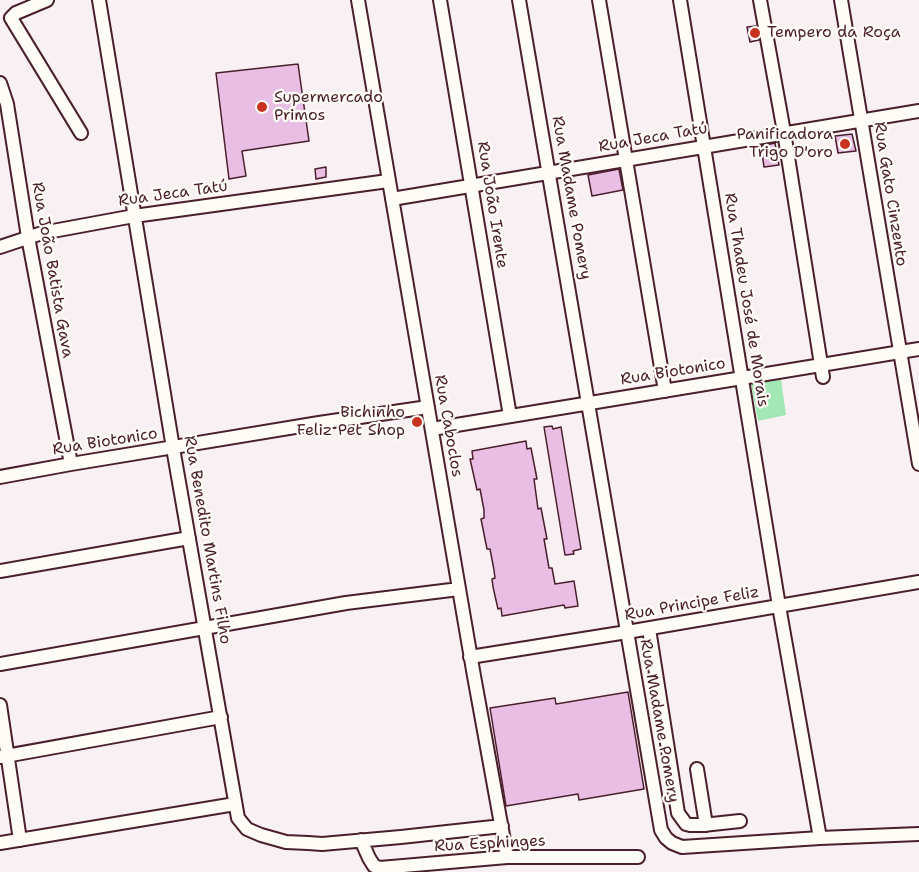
<!DOCTYPE html>
<html>
<head>
<meta charset="utf-8">
<style>
  body { margin:0 }
  canvas { display:block; background:#f9f0f3 }
</style>
</head>
<body>
<canvas width="919" height="872"></canvas>
<script>
const ctx = document.querySelector('canvas').getContext('2d');
ctx.lineJoin = 'round';
function paint(path, color) {
  ctx.fillStyle = color;
  ctx.fill(path, 'evenodd');
}
function toPath(rows) {
  const path = new Path2D();
  for (const r of rows) {
    path.moveTo(r[0], r[1]);
    for (let i = 2; i < r.length; i += 2) path.lineTo(r[i], r[i + 1]);
  }
  return path;
}
function strokePath(path, color, width, dash) {
  ctx.strokeStyle = color;
  ctx.lineWidth = width;
  ctx.lineCap = dash ? 'butt' : 'round';
  ctx.setLineDash(dash || []);
  ctx.stroke(path);
}
function write(font, color, halo, rows, align = 'center') {
  ctx.font = font + ' "Shantell Sans",sans-serif';
  ctx.lineWidth = 4.5;
  ctx.setLineDash([]);
  ctx.textBaseline = 'middle';
  ctx.strokeStyle = halo;
  ctx.fillStyle = color;
  for (const [text, x, y, turn = 0] of rows) {
    ctx.save();
    ctx.translate(x, y);
    ctx.rotate((+turn || 0) * Math.PI / 180);
    ctx.textAlign = isNaN(turn) ? turn : align;
    if (halo) ctx.strokeText(text, 0, 0);
    ctx.fillText(text, 0, 0);
    ctx.restore();
  }
}
paint(toPath([
  [781,379,786,415,758,421,751,384]
]), '#a3e8b4');
const building = toPath([
  [756,26,759,40,750,42,747,27,756,26],
  [298,64,309,141,242,151,246,176,229,179,216,73,298,64],
  [852,134,856,151,838,153,835,136,852,134],
  [775,143,779,165,764,167,761,146,775,143],
  [326,167,326,177,316,179,315,169,326,167],
  [619,169,623,190,592,196,588,175,619,169],
  [552,426,553,429,561,427,581,549,573,551,574,554,565,555,544,427,552,426],
  [526,441,527,449,531,448,537,479,534,479,538,509,541,508,547,539,544,539,549,568,552,568,555,584,574,581,578,606,565,608,564,605,502,616,501,608,498,609,493,587,492,579,495,578,494,570,490,549,487,549,481,519,484,518,484,510,480,489,477,490,470,459,473,459,472,451,526,441],
  [628,692,644,789,579,800,578,794,506,806,490,708,555,698,556,704,628,692]
]);
paint(building, '#e9bee4');
strokePath(building, '#4a1f2b', 1.5);
const minor = toPath([
  [47,0,16,13,11,18,81,133],
  [99,0,173,448,238,818,247,829,261,835,286,842,308,843,322,844,401,837,502,826],
  [358,0,474,676,507,857],
  [440,0,510,416],
  [519,0,661,830,666,838,672,843,682,847,820,838,919,834],
  [599,0,665,391],
  [680,0,779,606,820,838],
  [760,0,784,132,823,377],
  [841,0,919,464],
  [0,83,7,104,28,237,71,464],
  [392,199,919,111],
  [0,247,42,233,134,216,388,181],
  [432,429,919,349],
  [0,477,71,464,319,423,428,407],
  [0,571,189,538],
  [649,629,678,813,686,824,690,825,703,825,740,821],
  [470,657,627,632,919,582],
  [0,664,346,603,459,589],
  [0,705,20,840],
  [0,757,221,717],
  [697,769,706,825],
  [361,840,369,858,374,866,380,868,507,857,638,857],
  [0,843,235,804]
]);
strokePath(minor, '#4a1f2b', 16);
strokePath(minor, '#fdfcf7', 12);
for (const [x, y, r, color] of [
  [755,33,6,"#c8321e"],
  [262,107,6,"#c8321e"],
  [845,144,6,"#c8321e"],
  [417,422,6,"#c8321e"]
]) {
  const dot = new Path2D();
  dot.arc(x, y, r, 0, 2 * Math.PI);
  ctx.fillStyle = color;
  ctx.fill(dot);
  strokePath(dot, '#fdfcf7', 2);
}
write('16px', '#4a1f2b', '#fdfcf7', [
  ["Tempero da Roça",767,33],
  ["Supermercado",274,98],
  ["Primos",274,116],
  ["Panificadora",833,135,"right"],
  ["Trigo D'oro",833,153,"right"],
  ["Bichinho",405,413,"right"],
  ["Feliz Pet Shop",405,431,"right"]
], 'left');
write('16px', '#4a1f2b', '#fdfcf7', [
  ["Rua Jeca Tatú",653,138,-10],
  ["Rua Jeca Tatú",173,194,-8],
  ["Rua Gato Cinzento",890,194,81],
  ["Rua Madame Pomery",571,198,80],
  ["Rua João Irente",492,205,81],
  ["Rua João Batista Gava",52,270,80],
  ["Rua Thadeu José de Morais",746,300,81],
  ["Rua Biotonico",673,372,-9],
  ["Rua Caboclos",448,426,80],
  ["Rua Biotonico",105,442,-9],
  ["Rua Benedito Martins Filho",207,540,80],
  ["Rua Principe Feliz",692,604,-10],
  ["Rua Madame Pomery",659,721,80],
  ["Rua Esphinges",490,844,-3]
]);
</script>
</body>
</html>
